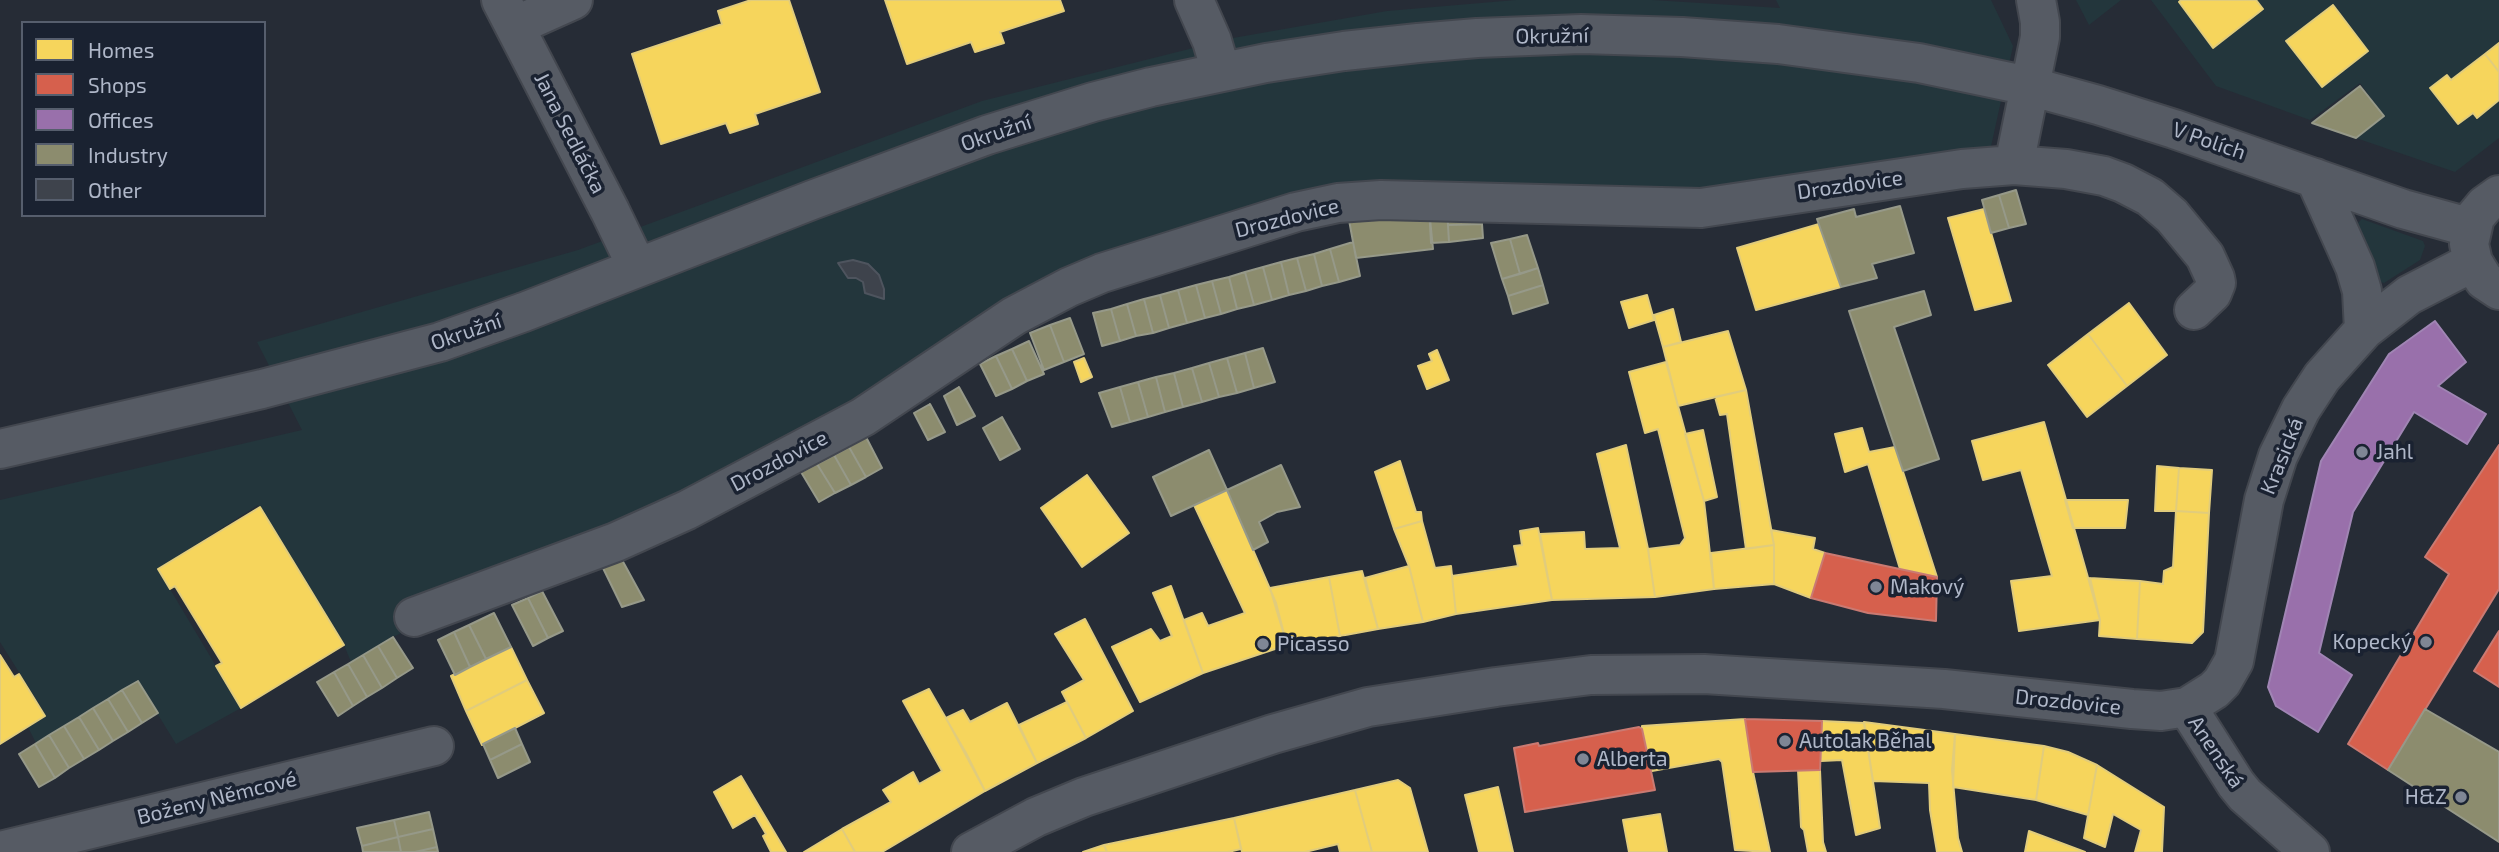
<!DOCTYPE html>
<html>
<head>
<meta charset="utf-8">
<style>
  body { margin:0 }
  #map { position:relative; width:2499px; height:852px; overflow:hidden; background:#262c36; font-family:"Exo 2",sans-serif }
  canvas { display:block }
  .legend { position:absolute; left:21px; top:21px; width:245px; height:196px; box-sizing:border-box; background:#1a2231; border:2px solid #565e6d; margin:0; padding:9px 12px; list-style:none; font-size:21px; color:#afb7c8 }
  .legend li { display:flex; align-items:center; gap:14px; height:35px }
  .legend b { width:35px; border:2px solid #565e6d }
</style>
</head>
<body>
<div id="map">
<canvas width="2499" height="852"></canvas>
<ul class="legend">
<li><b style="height:19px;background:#f6d55c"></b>Homes</li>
<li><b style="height:19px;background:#d6604d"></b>Shops</li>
<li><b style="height:19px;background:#9970ab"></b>Offices</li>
<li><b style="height:19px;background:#8c8c6e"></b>Industry</li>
<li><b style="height:19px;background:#3e434c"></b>Other</li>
</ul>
</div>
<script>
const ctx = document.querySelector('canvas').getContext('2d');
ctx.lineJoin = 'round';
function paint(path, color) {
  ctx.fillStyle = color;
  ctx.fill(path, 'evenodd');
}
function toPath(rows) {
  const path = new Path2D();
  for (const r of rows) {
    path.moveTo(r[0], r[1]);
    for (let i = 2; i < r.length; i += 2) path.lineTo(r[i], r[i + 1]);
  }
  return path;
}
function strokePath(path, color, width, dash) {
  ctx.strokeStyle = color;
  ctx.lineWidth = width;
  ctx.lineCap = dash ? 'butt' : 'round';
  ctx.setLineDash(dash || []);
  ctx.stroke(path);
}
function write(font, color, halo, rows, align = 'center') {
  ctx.font = font + ' "Exo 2",sans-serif';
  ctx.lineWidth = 7;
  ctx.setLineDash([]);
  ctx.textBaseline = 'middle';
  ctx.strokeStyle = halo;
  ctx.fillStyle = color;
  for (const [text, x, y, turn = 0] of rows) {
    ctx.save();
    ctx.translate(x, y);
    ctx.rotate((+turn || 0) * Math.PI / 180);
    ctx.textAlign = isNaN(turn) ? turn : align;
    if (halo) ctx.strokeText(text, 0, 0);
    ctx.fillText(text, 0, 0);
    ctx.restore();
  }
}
paint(toPath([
  [1516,0,1652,0,1780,8,1776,0,1991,0,2013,46,1990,151,1682,196,1343,186,1094,259,840,418,393,637,351,662,344,645,258,505,158,569,241,708,176,744,138,682,36,743,27,725,44,712,0,642,0,500,302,430,257,342,578,250,982,101,1233,38,1387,11],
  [2076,0,2121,0,2089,25],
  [2151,0,2181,0,2179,2,2212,45,2263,7,2257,0,2499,0,2499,43,2451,80,2447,75,2431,88,2458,124,2474,111,2499,99,2499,138,2455,172,2356,138,2384,116,2360,83,2310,120,2216,86],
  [2362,219,2423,241,2425,246,2420,260,2384,283,2374,280,2354,227]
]), '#23363c');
const homes = toPath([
  [751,0,789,0,820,92,755,114,758,124,730,133,726,123,661,144,632,54,722,24,718,11,751,0],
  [885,0,1060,0,1064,11,1000,32,1004,43,975,52,971,42,907,64,885,0],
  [2181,0,2256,0,2263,9,2213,48,2179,2,2181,0],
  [2333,5,2368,51,2322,87,2286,41,2333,5],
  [2499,43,2499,72,2485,54,2499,43],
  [2485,54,2499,72,2499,100,2477,118,2473,113,2458,124,2430,88,2447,75,2451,80,2485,54],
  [1984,209,2011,301,1975,310,1948,218,1984,209],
  [1819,224,1841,287,1756,310,1737,248,1819,224],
  [1647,295,1654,320,1629,328,1621,302,1647,295],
  [2129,303,2167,355,2127,386,2088,334,2129,303],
  [1673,309,1681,342,1663,347,1654,315,1673,309],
  [1728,331,1746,390,1678,406,1663,347,1728,331],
  [2088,334,2127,386,2087,417,2048,365,2088,334],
  [1437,350,1449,380,1427,389,1418,366,1432,361,1429,354,1437,350],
  [1084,358,1092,377,1081,382,1074,362,1084,358],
  [1666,362,1704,501,1714,589,1655,597,1648,549,1680,545,1685,538,1658,429,1645,433,1629,372,1666,362],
  [1746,390,1774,545,1746,549,1727,414,1720,415,1715,397,1746,390],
  [2044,422,2100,620,2019,631,2011,581,2052,576,2021,470,1983,480,1972,441,2044,422],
  [1862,428,1869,452,1895,447,1937,577,1900,569,1868,464,1845,472,1835,434,1862,428],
  [1703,430,1717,497,1704,501,1685,434,1703,430],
  [1626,445,1648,549,1655,597,1552,600,1540,534,1584,532,1585,549,1620,548,1597,454,1626,445],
  [1400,461,1416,512,1421,512,1422,521,1394,529,1375,472,1400,461],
  [2157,466,2179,468,2176,511,2155,511,2157,466],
  [2179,468,2212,470,2209,513,2176,511,2179,468],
  [1087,475,1129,533,1082,567,1041,508,1087,475],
  [1227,490,1276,603,1287,645,1203,673,1184,620,1202,613,1208,626,1245,613,1194,505,1227,490],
  [2065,500,2128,500,2125,528,2073,528,2065,500],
  [260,507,344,645,241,708,216,666,222,663,175,586,170,589,158,569,260,507],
  [2176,511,2209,513,2203,632,2192,643,2137,639,2140,581,2163,584,2164,571,2173,567,2176,511],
  [1422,521,1435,568,1451,566,1456,614,1423,622,1409,566,1394,529,1422,521],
  [1538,528,1552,600,1456,614,1452,576,1518,566,1514,546,1522,545,1520,531,1538,528],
  [1771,530,1815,538,1813,549,1825,553,1811,598,1774,584,1774,545,1771,530],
  [1774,545,1774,584,1714,589,1711,553,1774,545],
  [1409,566,1423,622,1378,629,1365,578,1409,566],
  [1362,571,1378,629,1340,636,1329,577,1362,571],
  [1329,577,1340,636,1287,645,1270,588,1329,577],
  [2090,578,2140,581,2137,639,2099,636,2100,620,2090,578],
  [1171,586,1203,673,1140,702,1112,647,1151,629,1160,641,1172,636,1153,593,1171,586],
  [1085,619,1133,711,1086,738,1062,692,1084,680,1055,634,1085,619],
  [511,647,527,680,466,711,451,676,511,647],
  [0,655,14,677,19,674,45,716,0,744,0,655],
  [527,680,544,713,482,745,466,711,527,680],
  [929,689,966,753,985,791,882,852,855,852,842,829,891,802,883,790,913,772,919,784,942,771,903,701,929,689],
  [1067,702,1086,738,1037,763,1019,725,1067,702],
  [1007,703,1037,763,985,791,946,718,963,710,970,722,1007,703],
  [1745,719,1753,772,1770,852,1735,850,1722,762,1719,759,1652,771,1642,729,1642,726,1745,719],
  [1822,721,1864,723,1880,828,1856,835,1842,760,1821,761,1822,721],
  [1864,722,1955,734,1952,770,1958,838,1962,852,1937,852,1930,810,1929,783,1873,781,1864,722],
  [1955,734,2044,746,2036,800,1953,787,1955,734],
  [2044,746,2068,752,2097,765,2088,815,2036,800,2044,746],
  [2097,765,2164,807,2162,852,2135,852,2141,830,2113,814,2105,847,2084,838,2097,765],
  [1798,770,1820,770,1823,842,1826,852,1808,852,1804,830,1801,827,1798,770],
  [741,776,786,852,771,852,763,836,766,834,755,815,733,828,714,792,741,776],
  [1398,780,1410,788,1428,852,1372,852,1355,790,1398,780],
  [1498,787,1513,852,1479,852,1465,795,1498,787],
  [1355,790,1372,852,1340,852,1338,844,1305,852,1242,852,1234,818,1355,790],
  [1660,814,1667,852,1629,852,1623,820,1660,814],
  [1234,818,1241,849,1228,852,1107,852,1104,845,1234,818],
  [842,829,855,852,804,852,842,829],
  [2029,831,2085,852,2025,852,2029,831],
  [1104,845,1107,852,1083,852,1104,845]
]);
paint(homes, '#f6d55c');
strokePath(homes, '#e1cc7c', 2);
const shops = toPath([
  [2499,445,2499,589,2388,770,2348,744,2449,574,2425,557,2499,445],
  [1825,553,1937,577,1936,621,1868,613,1811,598,1825,553],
  [2499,631,2499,687,2474,671,2499,631],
  [1745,719,1822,721,1820,770,1753,772,1745,719],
  [1639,727,1642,729,1655,790,1525,812,1514,748,1538,743,1539,746,1639,727]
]);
paint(shops, '#d6604d');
strokePath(shops, '#ca7a72', 2);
const offices = toPath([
  [2435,321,2466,362,2438,386,2486,414,2467,444,2414,412,2353,512,2319,653,2352,675,2318,732,2276,706,2268,687,2321,461,2389,354,2435,321]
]);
paint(offices, '#9970ab');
strokePath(offices, '#a085b4', 2);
const industry = toPath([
  [2360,86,2384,116,2356,138,2312,123,2360,86],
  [2016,190,2026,224,2009,228,1999,195,2016,190],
  [1999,195,2009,228,1991,233,1982,200,1999,195],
  [1900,206,1914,253,1872,264,1877,278,1841,287,1817,219,1854,209,1856,217,1900,206],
  [1429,208,1447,209,1449,242,1431,243,1429,208],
  [1429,208,1433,249,1356,258,1349,220,1429,208],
  [1447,209,1481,210,1482,224,1448,225,1447,209],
  [1482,224,1483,238,1449,242,1448,225,1482,224],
  [1527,235,1538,268,1520,274,1510,239,1527,235],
  [1510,239,1520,274,1502,279,1491,243,1510,239],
  [1353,242,1360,276,1339,282,1330,249,1353,242],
  [1330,249,1339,282,1322,286,1314,254,1330,249],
  [1314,254,1322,286,1306,291,1297,258,1314,254],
  [1297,258,1306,291,1289,295,1281,262,1297,258],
  [1281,262,1289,295,1272,300,1263,267,1281,262],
  [1263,267,1272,300,1254,305,1245,272,1263,267],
  [1538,268,1543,285,1508,296,1502,279,1538,268],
  [1245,272,1254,305,1237,309,1229,277,1245,272],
  [1229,277,1237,309,1221,314,1212,281,1229,277],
  [1212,281,1221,314,1205,318,1196,285,1212,281],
  [1196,285,1205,318,1187,323,1178,290,1196,285],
  [1543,285,1548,303,1513,314,1508,296,1543,285],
  [1178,290,1187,323,1169,328,1160,295,1178,290],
  [1924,291,1931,315,1894,327,1939,459,1903,471,1849,311,1924,291],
  [1160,295,1169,328,1153,333,1144,299,1160,295],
  [1144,299,1153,333,1136,336,1127,304,1144,299],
  [1127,304,1136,336,1120,341,1111,309,1127,304],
  [1111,309,1120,341,1102,346,1093,313,1111,309],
  [1070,318,1084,354,1064,362,1050,325,1070,318],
  [1050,325,1064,362,1044,370,1030,333,1050,325],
  [1029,341,1044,374,1027,381,1012,349,1029,341],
  [1263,348,1275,382,1254,388,1245,353,1263,348],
  [1012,349,1027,381,1012,389,996,356,1012,349],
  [1245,353,1254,388,1237,393,1227,358,1245,353],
  [996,356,1012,389,996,396,980,364,996,356],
  [1227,358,1237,393,1219,397,1209,363,1227,358],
  [1209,363,1219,397,1202,402,1192,368,1209,363],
  [1192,368,1202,402,1183,407,1174,373,1192,368],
  [1174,373,1183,407,1165,412,1156,377,1174,373],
  [1156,377,1165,412,1148,417,1138,382,1156,377],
  [1138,382,1148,417,1130,422,1120,387,1138,382],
  [959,387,975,416,957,425,944,396,959,387],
  [1120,387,1130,422,1112,427,1099,393,1120,387],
  [930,404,945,432,928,440,914,413,930,404],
  [1002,417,1020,449,1000,460,983,428,1002,417],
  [866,437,882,468,866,477,849,447,866,437],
  [849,447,866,477,851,485,834,455,849,447],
  [1209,450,1227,490,1171,516,1153,477,1209,450],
  [834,455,851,485,835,493,817,464,834,455],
  [817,464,835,493,819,502,801,472,817,464],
  [1281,465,1300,507,1277,512,1259,522,1268,542,1253,550,1227,490,1281,465],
  [621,558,644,600,622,607,602,566,621,558],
  [542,591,563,631,548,638,528,598,542,591],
  [528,598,548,638,533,646,512,605,528,598],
  [494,613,511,647,486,659,469,625,494,613],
  [469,625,486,659,470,667,454,632,469,625],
  [454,632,470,667,455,675,438,640,454,632],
  [393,637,413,668,397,678,378,646,393,637],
  [378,646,397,678,382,688,363,655,378,646],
  [363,655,382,688,367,697,348,664,363,655],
  [348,664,367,697,353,706,334,672,348,664],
  [334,672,353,706,338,716,317,682,334,672],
  [138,681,158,713,142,723,122,690,138,681],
  [122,690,142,723,128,732,108,699,122,690],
  [108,699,128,732,113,741,93,708,108,699],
  [93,708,113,741,99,750,79,717,93,708],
  [2425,709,2499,752,2499,842,2388,770,2425,709],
  [79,717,99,750,84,759,64,726,79,717],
  [64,726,84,759,69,768,49,735,64,726],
  [515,728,522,744,490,760,483,744,515,728],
  [49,735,69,768,55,778,35,744,49,735],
  [35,744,55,778,39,787,19,754,35,744],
  [522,744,530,762,498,778,490,760,522,744],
  [429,812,433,829,398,837,394,820,429,812],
  [394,820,398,837,362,846,357,828,394,820],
  [433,829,437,847,415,852,401,852,398,837,433,829],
  [398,837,401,852,363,852,362,846,398,837],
  [437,847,438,852,415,852,437,847]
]);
paint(industry, '#8c8c6e');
strokePath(industry, '#969989', 2);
const building = toPath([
  [853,260,868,264,879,275,884,289,884,299,865,293,863,282,856,278,848,278,838,263,853,260]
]);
paint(building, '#3e434c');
strokePath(building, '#4e545e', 2);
const minor = toPath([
  [501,0,610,211,637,267],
  [1194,0,1212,41,1221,72],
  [515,26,573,0],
  [2014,165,2040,37,2040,22,2036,0],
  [2315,178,2355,267,2362,291,2364,330],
  [2499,195,2485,205,2475,217,2469,244,2473,262,2484,280,2499,290],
  [0,449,262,389,440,342,524,312,812,200,987,135,1093,102,1151,87,1266,63,1344,51,1418,43,1477,38,1581,34,1682,37,1778,44,1919,63,2029,86,2098,105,2174,129,2403,209,2472,228],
  [414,617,616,542,687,510,863,417,1014,316,1069,287,1102,273,1296,212,1338,203,1381,200,1701,208,1962,169,2014,165,2066,169,2104,176,2123,183,2150,197,2172,216,2205,256,2215,278,2216,283,2212,293,2194,310],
  [2187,707,2236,784,2245,795,2310,852],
  [0,851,434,746],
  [971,852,1036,817,1084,797,1273,734,1368,707,1496,687,1591,675,1704,674,1944,689,2132,709,2161,711,2187,707,2214,690,2222,682,2234,661,2264,500,2278,456,2301,409,2322,377,2364,330,2409,295,2473,262]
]);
strokePath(minor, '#43474f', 42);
strokePath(minor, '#565b64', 38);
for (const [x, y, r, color] of [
  [2362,452,7,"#7f8695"],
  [1876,587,7,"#7f8695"],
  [2426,642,7,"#7f8695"],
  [1263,644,7,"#7f8695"],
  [1785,741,7,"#7f8695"],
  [1583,759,7,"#7f8695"],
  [2461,797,7,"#7f8695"]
]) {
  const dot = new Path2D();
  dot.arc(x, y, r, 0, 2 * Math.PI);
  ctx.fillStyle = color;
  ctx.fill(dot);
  strokePath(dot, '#1a2231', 2.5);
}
write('21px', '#afb7c8', '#1a2231', [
  ["Okružní",1552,36,-1],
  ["Jana Sedláčka",570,133,63],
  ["Okružní",996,133,-19],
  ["V Polích",2209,141,19],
  ["Drozdovice",1850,185,-8],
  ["Drozdovice",1287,218,-14],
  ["Okružní",466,332,-19],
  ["Krasická",2282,456,-68],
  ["Drozdovice",779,461,-28],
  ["Drozdovice",2068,702,6],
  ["Anenská",2216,752,56],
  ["Boženy Němcové",217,798,-14]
]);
write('21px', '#afb7c8', '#1a2231', [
  ["Jahl",2376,452],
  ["Makový",1890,587],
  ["Kopecký",2412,642,"right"],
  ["Picasso",1277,644],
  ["Autolak Běhal",1799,741],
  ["Alberta",1597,759],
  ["H&Z",2447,797,"right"]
], 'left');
</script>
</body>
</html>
